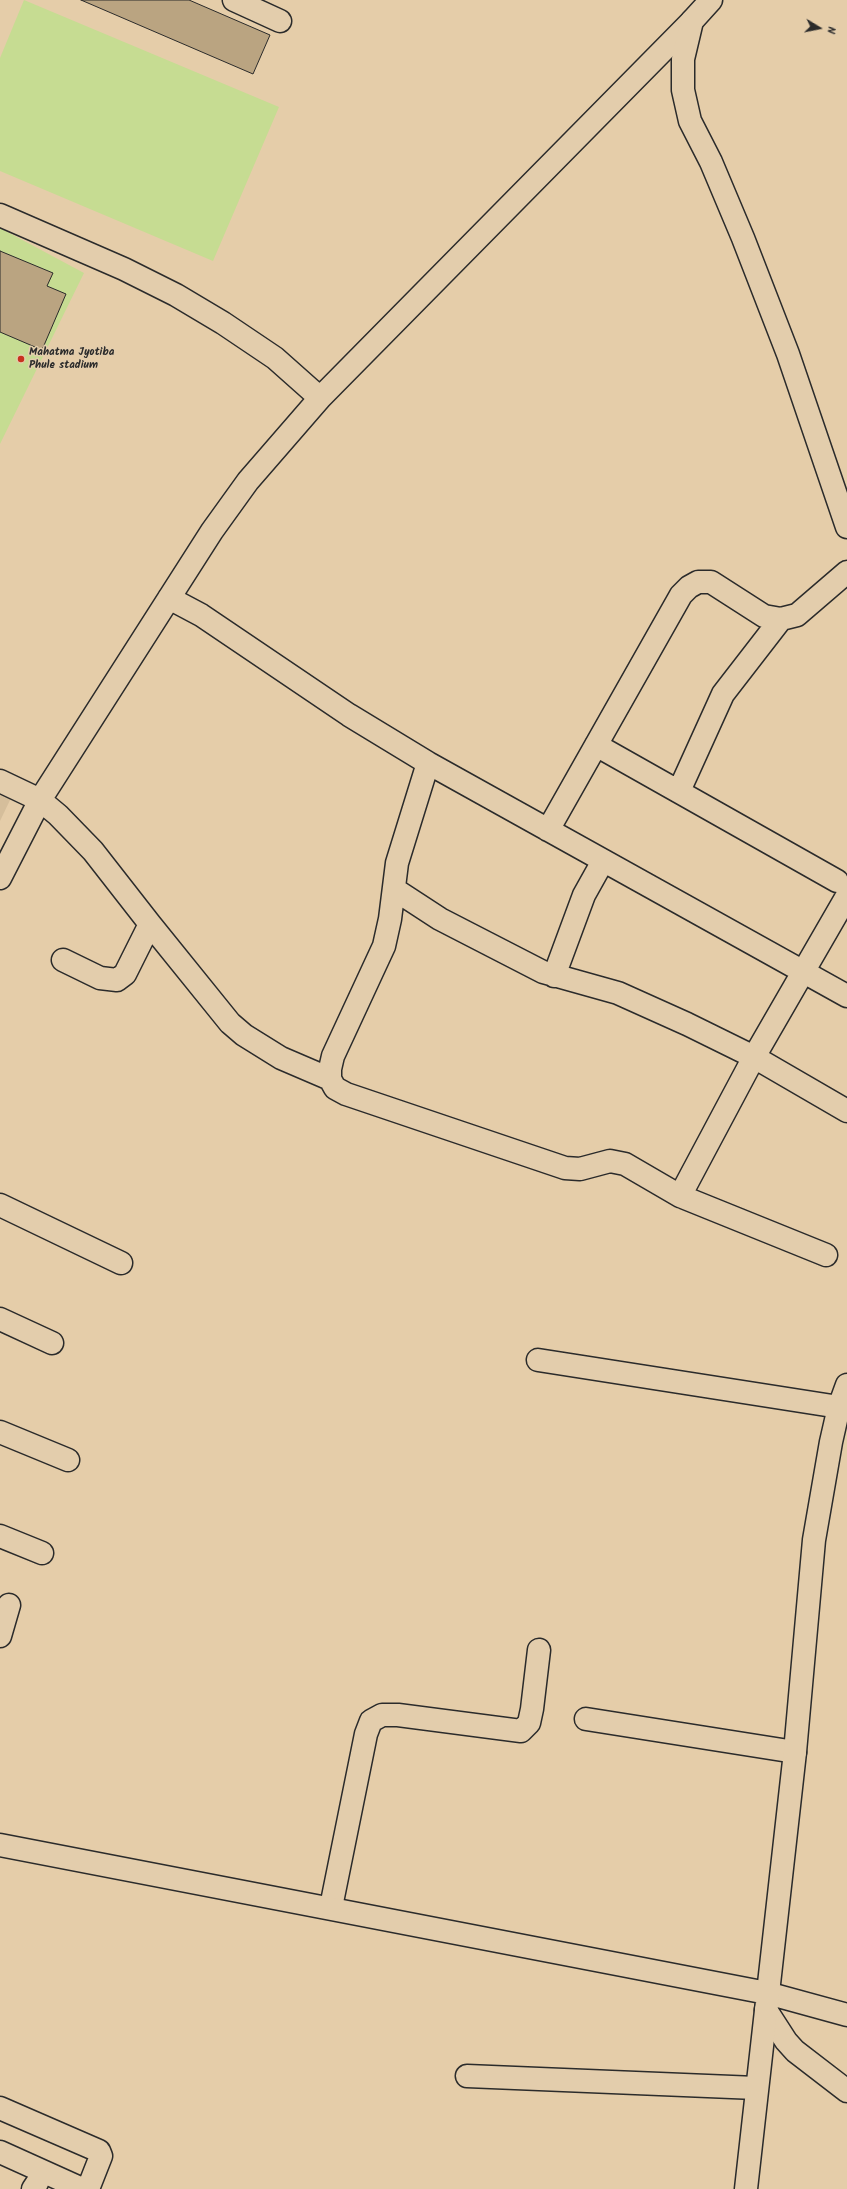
<!DOCTYPE html>
<html>
<head>
<meta charset="utf-8">
<style>
  body { margin:0 }
  #map { position:relative; width:847px; height:2189px; overflow:hidden; background:#e5cda9; font-family:Kalam,sans-serif }
  canvas { display:block }
  .north { position:absolute; left:799px; top:8px; width:40px; height:40px; -webkit-text-stroke:3px #e3cdac; paint-order:stroke; rotate:100deg; font-size:11px; font-weight:700; line-height:16px; text-align:center; color:#2b2b2b }
  .north::after { content:''; display:block; margin:auto; width:14px; height:18px; background:#2b2b2b; clip-path:polygon(50% 0,100% 100%,50% 72%,0 100%) }
</style>
</head>
<body>
<div id="map">
<canvas width="847" height="2189"></canvas>
<div class="north">N</div>
</div>
<script>
const ctx = document.querySelector('canvas').getContext('2d');
ctx.lineJoin = 'round';
function paint(path, color) {
  ctx.fillStyle = color;
  ctx.fill(path, 'evenodd');
}
function toPath(rows) {
  const path = new Path2D();
  for (const r of rows) {
    path.moveTo(r[0], r[1]);
    for (let i = 2; i < r.length; i += 2) path.lineTo(r[i], r[i + 1]);
  }
  return path;
}
function strokePath(path, color, width, dash) {
  ctx.strokeStyle = color;
  ctx.lineWidth = width;
  ctx.lineCap = dash ? 'butt' : 'round';
  ctx.setLineDash(dash || []);
  ctx.stroke(path);
}
function write(font, color, halo, rows, align = 'center') {
  ctx.font = font + ' Kalam,sans-serif';
  ctx.lineWidth = 3;
  ctx.setLineDash([]);
  ctx.textBaseline = 'middle';
  ctx.strokeStyle = halo;
  ctx.fillStyle = color;
  for (const [text, x, y, turn = 0] of rows) {
    ctx.save();
    ctx.translate(x, y);
    ctx.rotate((+turn || 0) * Math.PI / 180);
    ctx.textAlign = isNaN(turn) ? turn : align;
    if (halo) ctx.strokeText(text, 0, 0);
    ctx.fillText(text, 0, 0);
    ctx.restore();
  }
}
paint(toPath([
  [0,784,11,798,0,821]
]), '#d5be9b');
paint(toPath([
  [24,0,279,107,213,261,0,171,0,58],
  [0,228,84,273,0,444]
]), '#c6dc92');
const building = toPath([
  [81,0,189,0,270,35,253,74,81,0],
  [0,251,53,273,47,286,66,294,42,350,0,332,0,251]
]);
paint(building, '#baa481');
strokePath(building, '#2b2b2b', 1);
const minor = toPath([
  [234,0,280,21],
  [0,215,124,269,176,295,223,323,275,358,320,398],
  [169,598,201,615,349,715,428,763,847,996],
  [596,745,837,881],
  [428,763,397,863,390,919,384,946,333,1056,330,1069,330,1079,335,1088,346,1094,565,1168,580,1169,610,1161,625,1164,680,1196,826,1255],
  [0,781,40,800,58,815,93,851,150,924,230,1023,244,1035,281,1058,330,1079],
  [679,791,723,694,781,619],
  [548,830,681,595,689,587,698,582,711,582,764,616,781,619,797,615,847,572],
  [0,878,40,800,212,531,248,481,320,398,692,21],
  [394,889,440,919,543,972,618,993,687,1024,754,1057,847,1111],
  [63,960,100,978,117,980,125,974,150,924],
  [554,976,584,895,603,861],
  [680,1196,754,1057,847,896],
  [0,1205,121,1263],
  [0,1319,52,1343],
  [538,1360,839,1407],
  [0,1432,68,1460],
  [0,1536,42,1553],
  [0,1636,9,1605],
  [586,1719,795,1752],
  [331,1907,366,1734,371,1721,382,1715,398,1715,521,1731,529,1723,532,1709,539,1650],
  [767,1993,847,2015],
  [766,2010,786,2041,795,2051,847,2091],
  [467,2076,756,2088],
  [0,2108,99,2151,101,2156,88,2189],
  [0,2152,82,2189],
  [33,2189,37,2183]
]);
const major = toPath([
  [711,0,692,21,683,59,683,90,690,121,711,162,743,238,788,354,847,527],
  [0,1845,767,1993],
  [746,2189,795,1752,814,1540,831,1442,839,1407,847,1385]
]);
strokePath(minor, '#2b2b2b', 25);
strokePath(major, '#2b2b2b', 25);
strokePath(minor, '#e3cdac', 22);
strokePath(major, '#e3cdac', 22);
for (const [x, y, r, color] of [
  [21,359,4,"#c8321e"]
]) {
  const dot = new Path2D();
  dot.arc(x, y, r, 0, 2 * Math.PI);
  ctx.fillStyle = color;
  ctx.fill(dot);
  strokePath(dot, '#e3cdac', 1.5);
}
write('bold 11px', '#2b2b2b', '#e3cdac', [
  ["Mahatma Jyotiba",29,353],
  ["Phule stadium",29,366]
], 'left');
</script>
</body>
</html>
